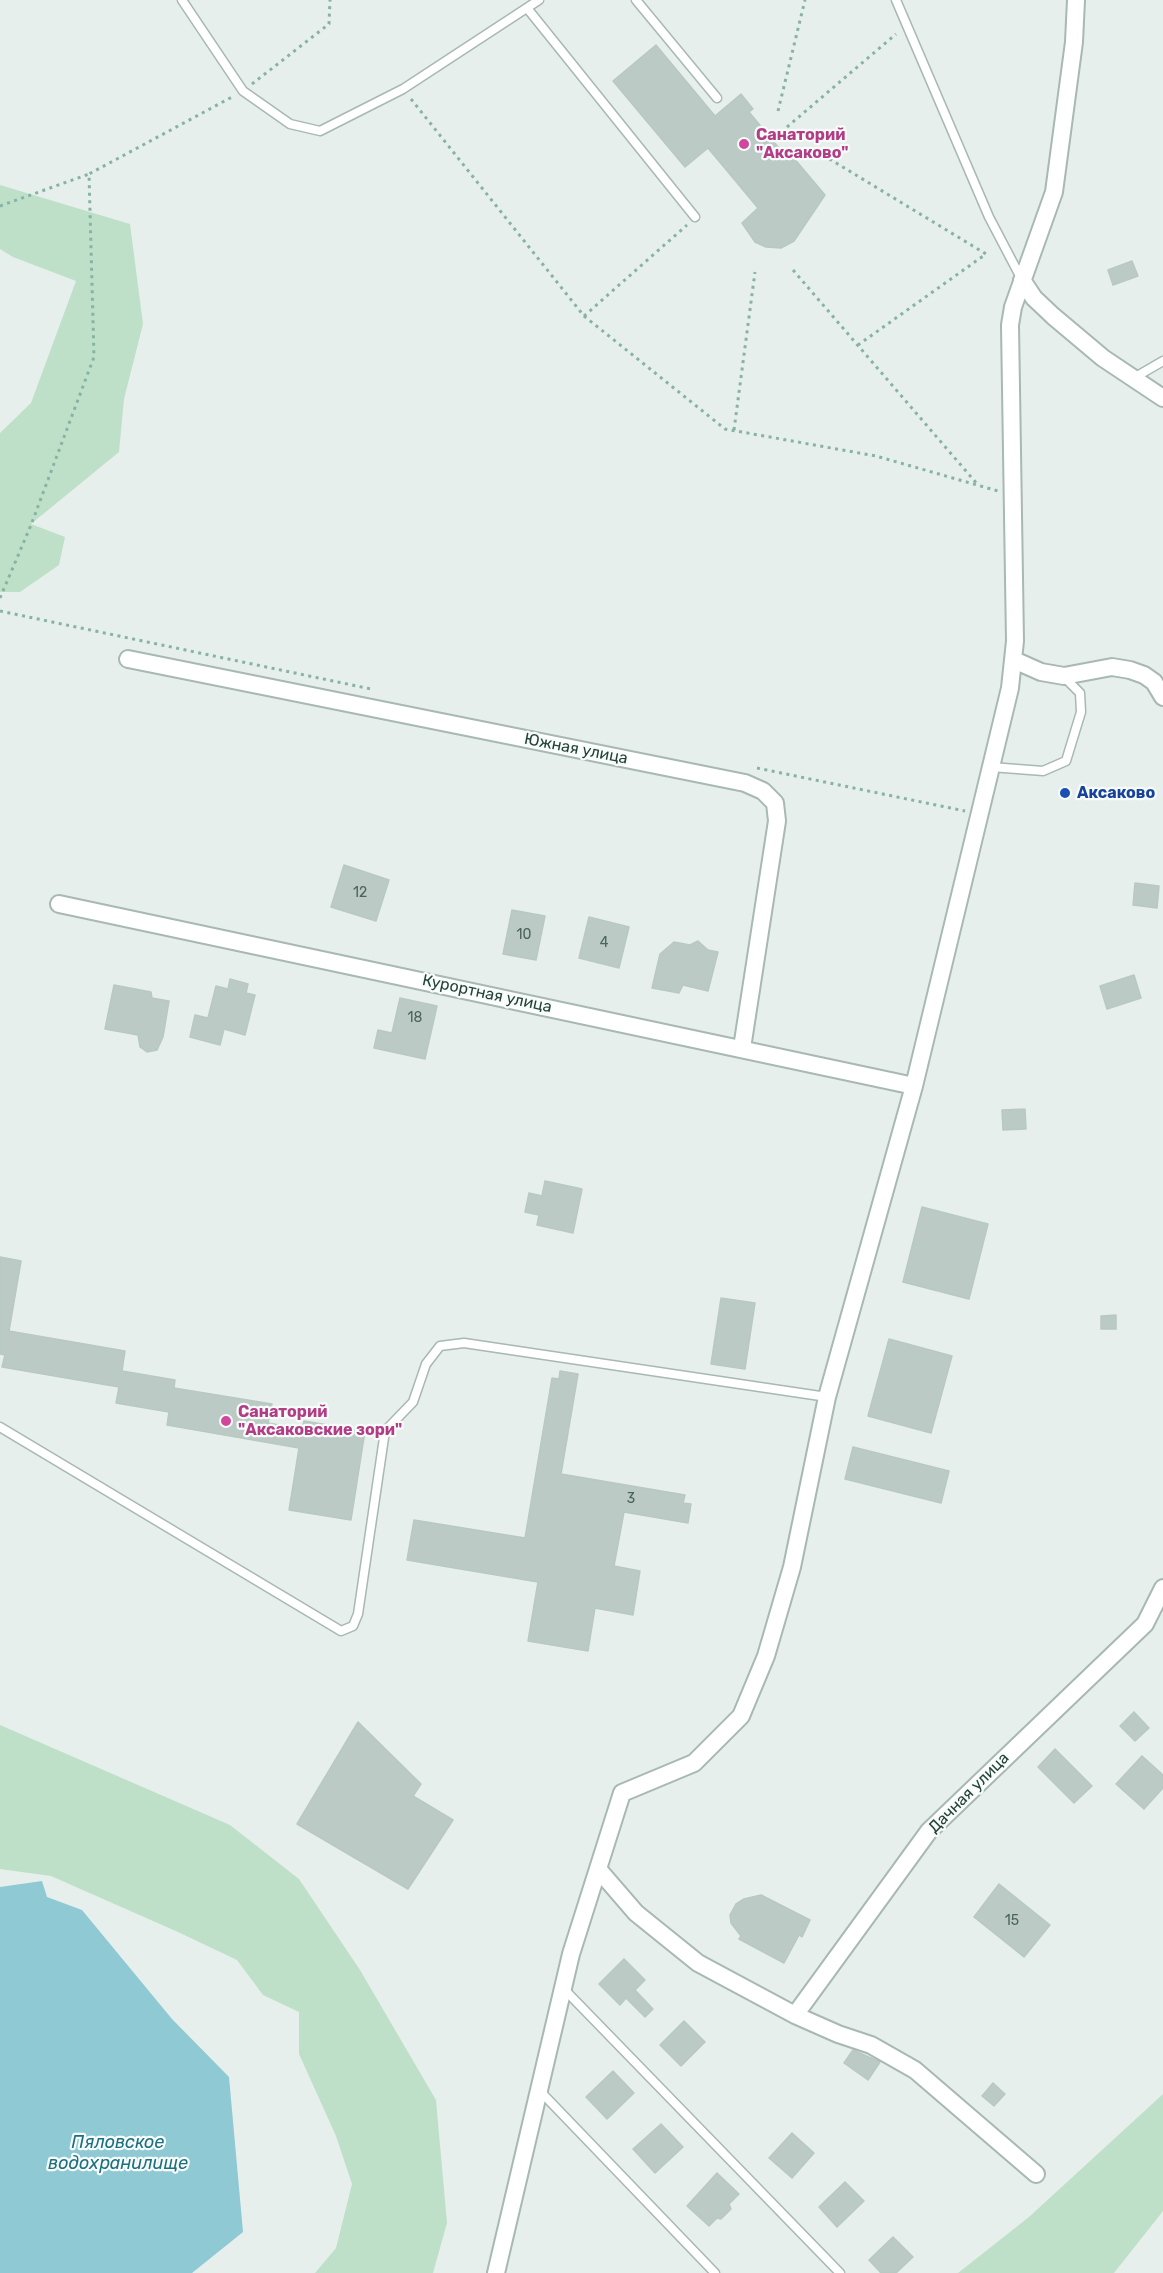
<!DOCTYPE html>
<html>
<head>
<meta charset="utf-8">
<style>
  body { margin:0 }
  canvas { display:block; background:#e6efeb }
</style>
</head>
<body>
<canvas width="1163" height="2273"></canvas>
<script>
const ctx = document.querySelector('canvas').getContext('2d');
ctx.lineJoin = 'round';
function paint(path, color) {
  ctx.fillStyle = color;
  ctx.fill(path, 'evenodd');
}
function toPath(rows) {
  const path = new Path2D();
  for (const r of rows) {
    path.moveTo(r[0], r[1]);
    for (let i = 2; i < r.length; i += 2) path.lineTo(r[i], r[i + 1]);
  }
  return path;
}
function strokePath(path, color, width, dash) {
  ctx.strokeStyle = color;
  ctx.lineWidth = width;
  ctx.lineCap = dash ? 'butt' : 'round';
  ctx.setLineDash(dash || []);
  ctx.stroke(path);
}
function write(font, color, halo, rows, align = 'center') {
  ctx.font = font + ' Rubik,sans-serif';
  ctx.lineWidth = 4.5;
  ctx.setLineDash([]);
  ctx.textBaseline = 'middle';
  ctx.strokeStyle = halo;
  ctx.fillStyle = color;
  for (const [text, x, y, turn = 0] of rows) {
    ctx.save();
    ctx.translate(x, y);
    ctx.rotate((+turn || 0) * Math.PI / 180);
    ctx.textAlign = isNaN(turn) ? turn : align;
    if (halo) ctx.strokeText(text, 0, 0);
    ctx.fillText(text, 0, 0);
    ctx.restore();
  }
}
paint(toPath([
  [0,185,130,224,143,324,124,399,119,452,31,524,65,537,59,565,20,592,0,592,0,433,31,403,76,281,13,257,0,249],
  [0,1725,230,1825,299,1879,360,1970,436,2100,447,2223,433,2273,315,2273,336,2248,352,2184,336,2136,299,2054,299,2012,263,1995,237,1960,178,1932,51,1876,0,1869],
  [1163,2094,1163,2211,1114,2273,958,2273,1029,2217]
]), '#bfe0c8');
paint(toPath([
  [42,1881,47,1897,82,1910,172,2019,229,2077,243,2232,192,2273,0,2273,0,1887]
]), '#8ec9d4');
const building = toPath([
  [656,45,715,116,741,94,753,109,749,112,783,153,787,150,825,195,794,241,781,248,766,247,755,242,742,223,758,208,708,148,685,167,613,81,656,45],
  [1132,261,1138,276,1113,285,1108,270,1132,261],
  [344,865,389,880,376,921,331,907,344,865],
  [1135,883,1159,886,1157,908,1133,905,1135,883],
  [512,910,545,916,536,960,503,954,512,910],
  [589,917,629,927,619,968,579,958,589,917],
  [698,941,708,950,718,952,708,991,683,985,679,993,652,988,660,954,674,942,690,945,698,941],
  [1134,975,1141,998,1107,1009,1100,986,1134,975],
  [230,979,248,984,246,993,255,995,245,1035,224,1029,220,1045,190,1037,195,1015,208,1018,216,986,228,989,230,979],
  [114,985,151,992,152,998,169,1001,163,1037,157,1050,147,1052,140,1047,138,1035,105,1029,114,985],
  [400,998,437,1006,425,1059,374,1048,378,1030,392,1033,400,998],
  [1025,1109,1026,1129,1003,1130,1002,1110,1025,1109],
  [545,1181,582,1189,573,1233,537,1225,539,1215,525,1212,529,1193,542,1196,545,1181],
  [922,1207,988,1224,969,1299,903,1282,922,1207],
  [0,1257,21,1261,9,1331,125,1351,122,1371,175,1380,174,1388,272,1404,268,1423,302,1429,304,1421,365,1431,351,1520,289,1510,299,1448,167,1425,169,1412,116,1403,119,1387,2,1367,5,1355,0,1354,0,1257],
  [721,1298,755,1303,745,1369,711,1364,721,1298],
  [1116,1315,1116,1329,1101,1329,1101,1316,1116,1315],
  [889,1339,952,1356,931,1433,868,1416,889,1339],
  [560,1371,578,1374,561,1474,685,1495,683,1503,691,1504,688,1523,624,1512,614,1566,640,1571,633,1615,595,1608,588,1651,528,1641,538,1582,407,1560,414,1520,525,1538,552,1378,559,1379,560,1371],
  [853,1447,949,1471,941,1503,845,1479,853,1447],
  [1134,1712,1149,1728,1135,1741,1120,1726,1134,1712],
  [358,1722,421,1784,413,1796,453,1820,408,1889,297,1824,358,1722],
  [1055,1749,1092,1786,1074,1803,1038,1767,1055,1749],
  [1142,1756,1163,1775,1163,1788,1144,1809,1116,1784,1142,1756],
  [999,1884,1050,1925,1024,1957,974,1917,999,1884],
  [761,1895,810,1920,802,1937,799,1935,784,1963,739,1939,741,1936,731,1923,730,1915,736,1904,744,1899,761,1895],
  [624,1959,645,1980,635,1990,653,2009,645,2017,626,1998,620,2005,599,1984,624,1959],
  [684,2021,705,2042,681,2066,660,2045,684,2021],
  [853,2050,880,2062,868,2080,844,2063,853,2050],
  [613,2071,634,2093,607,2119,586,2097,613,2071],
  [993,2083,1005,2094,994,2106,982,2096,993,2083],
  [661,2124,683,2147,655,2173,633,2149,661,2124],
  [792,2133,814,2153,792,2178,769,2158,792,2133],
  [717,2173,739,2194,729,2204,731,2209,721,2219,717,2218,709,2226,687,2206,717,2173],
  [845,2182,864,2201,837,2227,819,2207,845,2182],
  [893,2237,913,2257,896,2273,881,2273,869,2260,893,2237]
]);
paint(building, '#bbcac4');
strokePath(building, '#b8c9c2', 1.5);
const service = toPath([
  [182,0,243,91,290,124,320,131,403,89,539,0],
  [636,0,717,98],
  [896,0,989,217,1021,278],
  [527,8,695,217],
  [1132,379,1163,361],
  [991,767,1043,771,1066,761,1081,712,1080,693,1064,677],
  [0,1427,341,1631,353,1626,358,1614,385,1431,413,1402,426,1364,440,1346,464,1343,827,1397],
  [563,1988,840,2273],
  [540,2091,715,2273]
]);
const minor = toPath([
  [1022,280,1034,298,1053,316,1103,358,1163,398],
  [128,659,745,783,763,791,775,803,777,821,742,1048],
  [1014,660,1041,672,1064,676,1112,667,1130,670,1144,675,1154,682,1163,697],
  [59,904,914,1086],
  [598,1869,636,1913,698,1963,795,2015,838,2034,871,2045,915,2070,1036,2174],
  [795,2015,929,1831,1145,1624,1163,1588],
  [496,2273,571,1954,622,1793,694,1763,741,1716,766,1656,792,1567,827,1397,914,1086,1010,688,1015,641,1010,325,1013,307,1054,192,1074,42,1076,0]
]);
strokePath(service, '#a8b8b2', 11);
strokePath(minor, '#a8b8b2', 20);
strokePath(toPath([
  [252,84,329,24,330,0],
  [411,99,584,316,725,429,876,456,998,491],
  [778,111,805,0],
  [787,127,896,34],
  [823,155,986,254,858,345],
  [0,206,89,174],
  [793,270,978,485],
  [584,316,687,225],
  [734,430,755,272],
  [0,598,31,525,94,357,89,174,232,97],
  [0,611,371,689],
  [757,768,965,811]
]), '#86b3a5', 3, [3, 4.5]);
strokePath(service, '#fff', 8);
strokePath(minor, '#fff', 16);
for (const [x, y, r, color] of [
  [744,144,6,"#d1479c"],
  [1065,793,6,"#1a4fb4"],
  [226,1421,6,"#d1479c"]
]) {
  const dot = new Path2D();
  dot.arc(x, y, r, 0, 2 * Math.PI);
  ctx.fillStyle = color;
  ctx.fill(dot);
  strokePath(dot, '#f7fbf9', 2);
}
write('14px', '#4a645c', null, [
  ["12",360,893],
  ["10",524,935],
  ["4",604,943],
  ["18",415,1018],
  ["3",631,1499],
  ["15",1012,1921]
]);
write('bold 16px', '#b23c85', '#f7fbf9', [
  ["Санаторий",756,135],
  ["\"Аксаково\"",756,153],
  ["Санаторий",238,1412],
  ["\"Аксаковские зори\"",238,1430]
], 'left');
write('16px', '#24423a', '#f7fbf9', [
  ["Южная улица",576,749,11],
  ["Курортная улица",487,994,12],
  ["Дачная улица",969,1793,-45]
]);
write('bold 16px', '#164399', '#f7fbf9', [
  ["Аксаково",1077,793]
], 'left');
write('italic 18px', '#1c6f80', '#f7fbf9', [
  ["Пяловское",118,2143],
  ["водохранилище",118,2164]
]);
</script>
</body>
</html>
